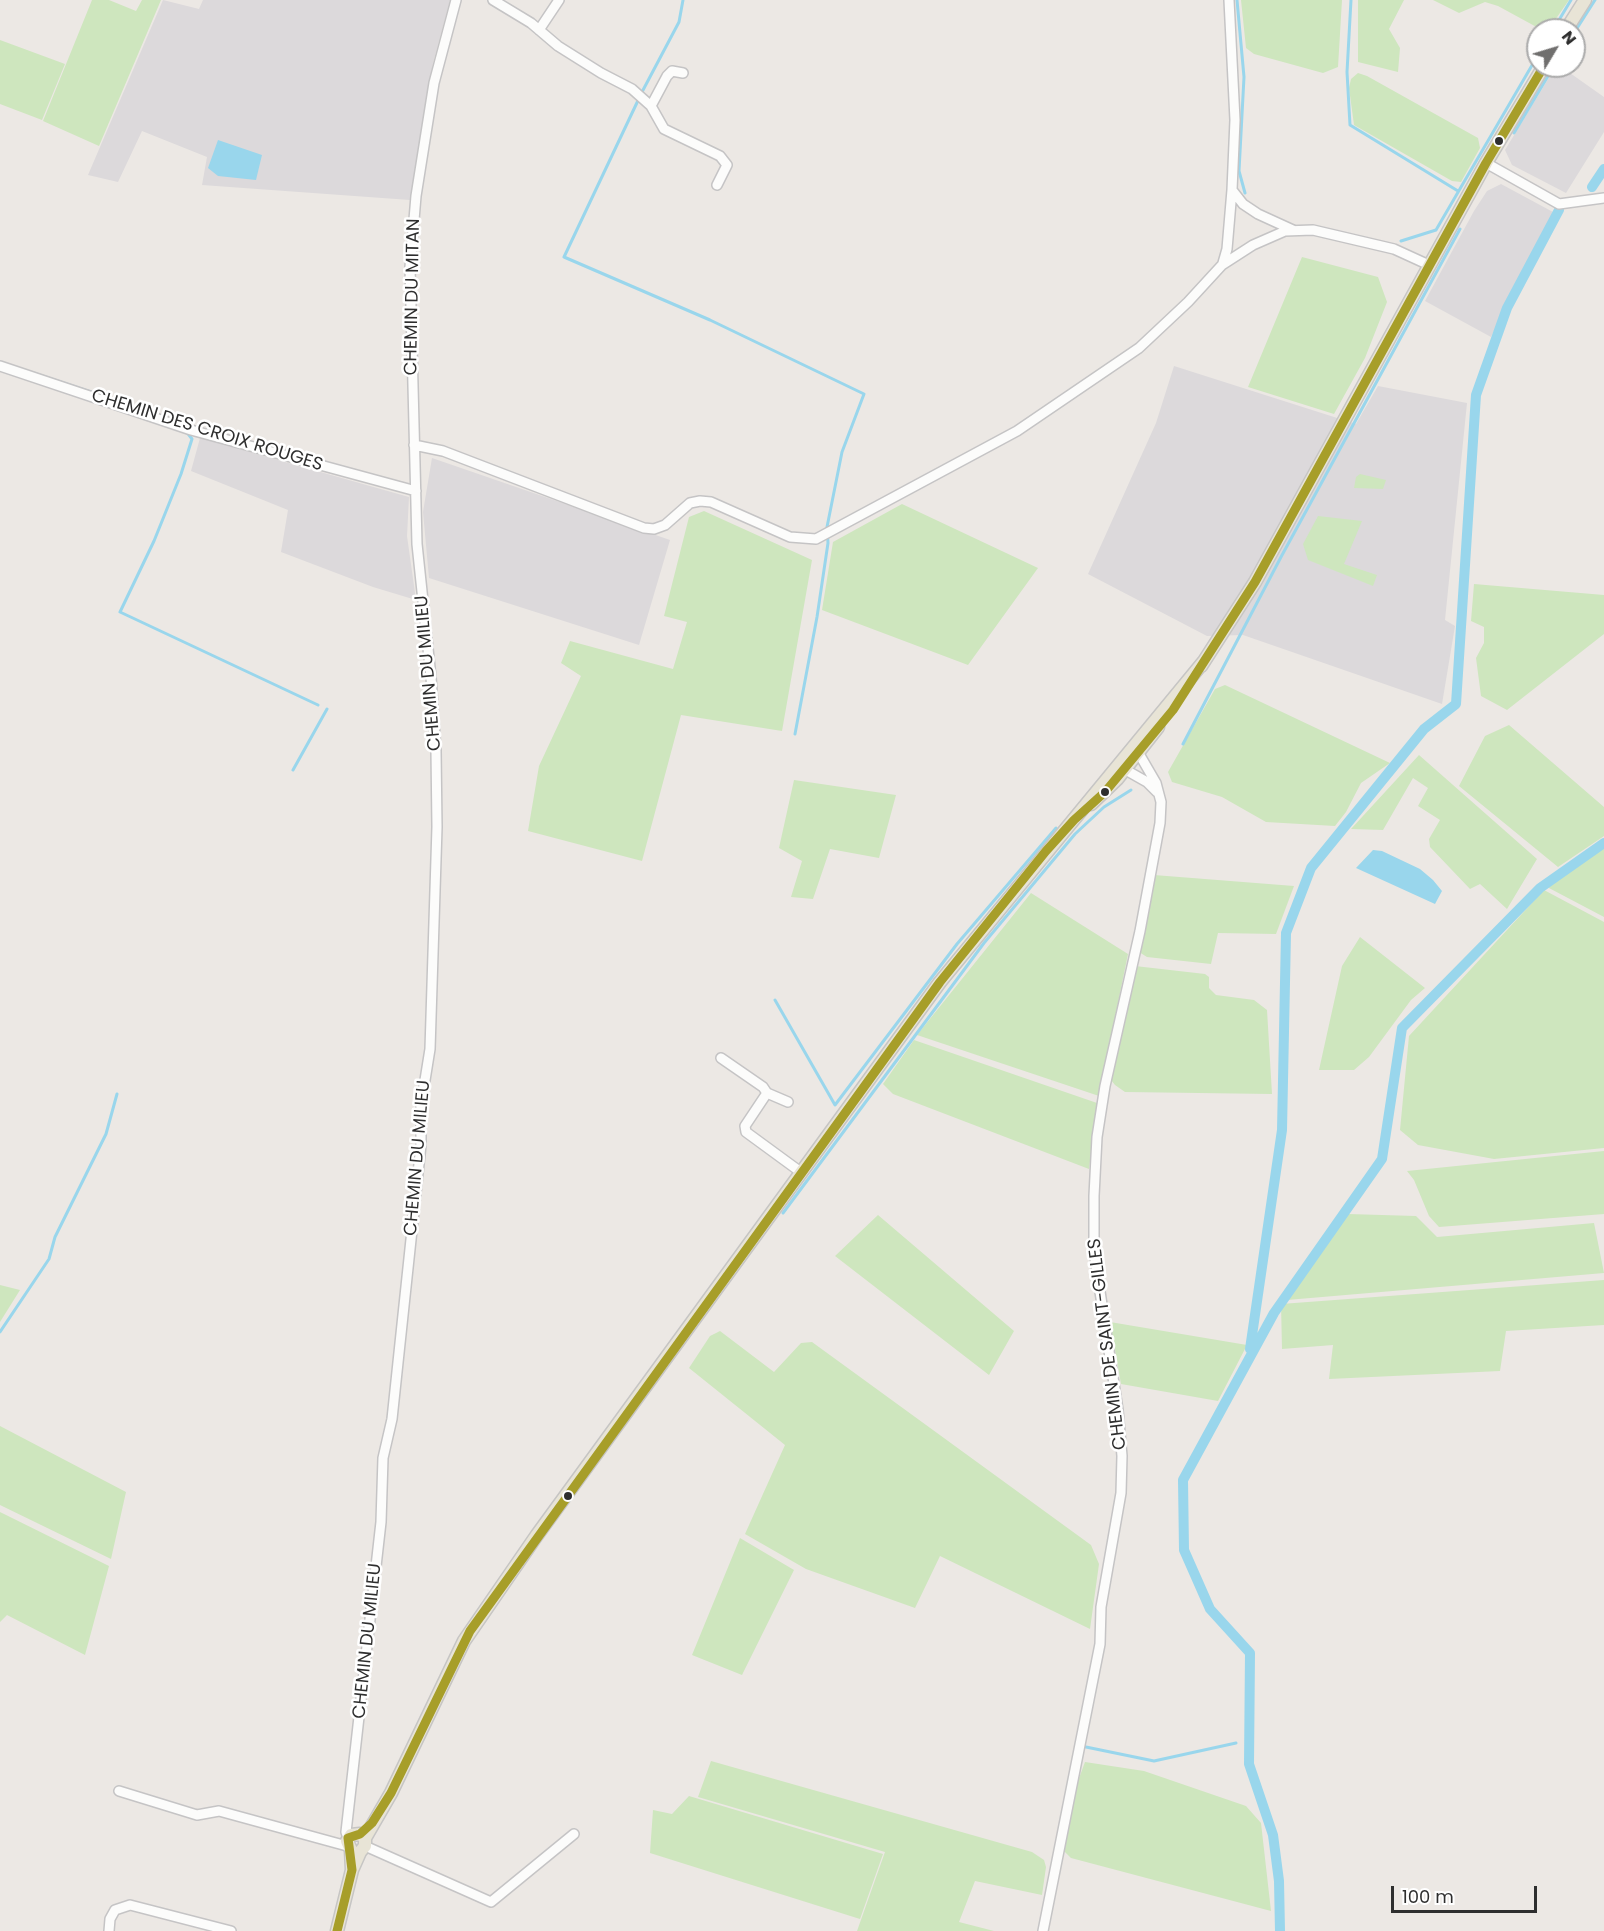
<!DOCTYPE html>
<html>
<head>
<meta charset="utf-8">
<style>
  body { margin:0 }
  #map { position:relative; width:1604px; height:1931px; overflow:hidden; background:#ece8e4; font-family:Poppins,sans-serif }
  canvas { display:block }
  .north { position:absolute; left:1526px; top:18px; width:60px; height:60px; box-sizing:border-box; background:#fff; border:2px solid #ababab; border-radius:50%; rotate:52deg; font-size:16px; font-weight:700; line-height:24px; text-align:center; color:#2e2e2e }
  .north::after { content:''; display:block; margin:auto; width:21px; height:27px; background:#706f6e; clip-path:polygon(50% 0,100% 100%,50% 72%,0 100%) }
  .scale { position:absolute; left:1391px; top:1886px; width:146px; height:27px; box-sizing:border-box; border:3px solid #2e2e2e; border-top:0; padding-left:8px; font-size:18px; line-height:21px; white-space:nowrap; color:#2e2e2e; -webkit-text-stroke:4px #fff; paint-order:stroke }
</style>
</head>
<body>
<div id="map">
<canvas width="1604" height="1931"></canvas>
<div class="north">N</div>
<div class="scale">100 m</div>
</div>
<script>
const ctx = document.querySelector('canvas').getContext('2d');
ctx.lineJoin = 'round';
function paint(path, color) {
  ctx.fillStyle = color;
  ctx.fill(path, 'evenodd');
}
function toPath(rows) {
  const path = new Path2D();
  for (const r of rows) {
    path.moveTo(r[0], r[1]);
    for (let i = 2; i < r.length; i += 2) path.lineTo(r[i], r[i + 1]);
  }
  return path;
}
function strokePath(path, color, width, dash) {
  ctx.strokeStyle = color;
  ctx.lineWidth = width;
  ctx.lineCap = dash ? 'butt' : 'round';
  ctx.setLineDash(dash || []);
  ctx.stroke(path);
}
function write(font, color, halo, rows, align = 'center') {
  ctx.font = font + ' Poppins,sans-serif';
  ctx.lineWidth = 5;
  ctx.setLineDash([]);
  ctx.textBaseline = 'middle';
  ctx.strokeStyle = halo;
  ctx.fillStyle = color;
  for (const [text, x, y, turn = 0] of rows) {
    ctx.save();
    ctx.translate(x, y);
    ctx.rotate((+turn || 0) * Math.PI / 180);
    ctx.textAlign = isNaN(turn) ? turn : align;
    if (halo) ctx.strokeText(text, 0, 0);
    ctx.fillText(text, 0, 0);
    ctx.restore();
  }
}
paint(toPath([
  [163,0,199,9,203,0,450,0,433,63,410,200,202,185,207,157,142,131,118,182,88,175],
  [1556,66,1560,66,1604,97,1604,132,1566,193,1512,165,1505,150],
  [1501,184,1553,212,1491,337,1425,301,1474,211,1487,191],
  [1174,366,1356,424,1378,386,1467,403,1445,620,1455,626,1442,704,1243,635,1207,636,1088,574,1156,423],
  [200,438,409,497,407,536,416,600,373,587,281,552,288,510,191,471],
  [432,458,670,540,639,645,429,578,423,512]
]), '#dcd9db');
paint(toPath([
  [92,0,109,0,136,11,142,0,161,0,99,146,43,121],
  [1241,0,1342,0,1338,67,1323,73,1254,54,1246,48],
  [1358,0,1404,0,1389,29,1400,48,1398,72,1358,62],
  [1433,0,1569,0,1548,30,1542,30,1498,6,1485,2,1459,13],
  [0,40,65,64,42,120,0,104],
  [1358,73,1367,76,1478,138,1480,148,1461,182,1452,181,1354,125,1349,88,1351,79],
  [1302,257,1378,277,1387,302,1365,358,1334,414,1248,387],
  [1360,474,1386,480,1383,489,1354,488,1356,477],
  [902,504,1038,568,968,665,822,610,833,542],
  [704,511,812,560,782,731,681,715,642,861,528,831,539,766,581,676,561,663,570,641,673,669,687,622,664,616,689,517],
  [1318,516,1362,521,1344,564,1377,575,1373,586,1308,560,1303,544],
  [1474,584,1604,595,1604,634,1507,710,1481,696,1476,658,1484,643,1484,627,1471,621],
  [1225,685,1390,763,1361,783,1346,812,1335,826,1266,822,1222,797,1172,782,1168,772,1215,689],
  [1509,725,1604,807,1604,836,1558,867,1459,786,1485,736],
  [1419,755,1537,859,1507,909,1480,884,1470,889,1430,847,1429,839,1440,820,1418,806,1428,788,1413,778,1383,830,1351,829],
  [794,780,896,795,879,858,830,849,813,899,791,897,802,861,779,848],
  [1603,847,1604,847,1604,917,1547,887],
  [1154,875,1294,886,1276,934,1218,933,1211,964,1147,957,1139,952],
  [1544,890,1604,922,1604,1148,1494,1159,1418,1145,1400,1130,1409,1036],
  [1031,893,1128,954,1099,1096,917,1035],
  [1360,937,1425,988,1411,1000,1369,1057,1354,1070,1319,1070,1342,966],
  [1135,966,1205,974,1209,977,1209,988,1216,995,1254,1000,1267,1010,1272,1094,1125,1092,1115,1085,1111,1080],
  [914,1040,1097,1103,1089,1169,893,1094,883,1084],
  [1604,1151,1604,1214,1439,1227,1429,1216,1414,1180,1407,1171],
  [1348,1214,1416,1216,1437,1237,1594,1223,1604,1273,1287,1300],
  [878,1215,1014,1331,989,1375,835,1256],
  [1604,1280,1604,1325,1506,1331,1500,1371,1329,1379,1333,1345,1282,1349,1281,1304],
  [0,1285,20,1290,0,1322],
  [1110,1322,1247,1345,1218,1401,1121,1384],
  [720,1331,774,1372,801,1343,812,1342,1091,1545,1099,1564,1090,1629,940,1556,915,1608,806,1569,745,1534,785,1445,689,1368,710,1336],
  [0,1426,126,1492,111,1559,0,1505],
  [0,1512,109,1566,85,1655,7,1615,0,1622],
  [740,1538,794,1570,742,1675,692,1655],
  [711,1761,1032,1852,1044,1860,1046,1867,1042,1895,975,1881,959,1922,994,1931,857,1931,885,1852,698,1797],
  [1085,1762,1144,1771,1246,1806,1261,1823,1271,1911,1071,1858,1062,1849,1071,1800],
  [689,1796,883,1854,860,1919,650,1853,653,1810,672,1814]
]), '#cee6be');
paint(toPath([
  [218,140,262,155,256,180,218,176,208,168],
  [1373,850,1382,851,1420,869,1433,880,1442,891,1435,904,1356,868]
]), '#99d6ec');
strokePath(toPath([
  [683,0,679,22,642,92,564,257,710,320,864,394,842,452,827,527,828,543,817,617,795,734],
  [1237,0,1244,77,1239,171,1245,193],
  [1351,0,1347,72,1350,125,1458,191],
  [1553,30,1571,0],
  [1574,33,1595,0],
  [1514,133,1554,66],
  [1401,241,1436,230,1538,55],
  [33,373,115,400],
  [186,431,192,439,181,474,154,541,120,612,318,705],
  [1183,744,1281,557,1460,229],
  [293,770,327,709],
  [775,1000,835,1105,957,944,1056,828],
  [783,1213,984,943,1075,834,1104,807,1131,790],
  [0,1332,49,1259,55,1237,106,1134,117,1094],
  [1086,1747,1154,1761,1236,1743]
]), '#99d6ec', 3);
strokePath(toPath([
  [1592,187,1604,169],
  [1250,1349,1282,1130,1286,933,1311,868,1424,729,1456,704,1476,395,1507,308,1559,210],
  [1280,1931,1279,1881,1273,1835,1249,1764,1250,1653,1210,1609,1184,1550,1183,1480,1274,1313,1382,1159,1402,1028,1540,888,1604,843]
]), '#99d6ec', 10);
const minor = toPath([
  [493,0,531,23,558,46,601,73,632,89,651,106,664,129,720,156,727,165,717,185],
  [539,30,559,0],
  [651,106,667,76,672,71,683,73],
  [1486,163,1559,204,1604,198],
  [1232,190,1243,204,1258,214,1293,230],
  [1223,263,1227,249,1232,190,1235,120,1229,0],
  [0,366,191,430,416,491],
  [414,445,443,451,644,528,654,529,665,525,690,503,700,501,711,502,790,537,816,539,1017,431,1139,348,1188,302,1222,265,1253,245,1285,231,1313,230,1394,249,1429,265],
  [1125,764,1124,769,1147,782,1157,792],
  [721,1058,763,1087,767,1093,745,1126,746,1132,802,1173],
  [767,1093,788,1102],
  [119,1791,197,1815,219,1811,347,1846],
  [348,1838,346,1832,381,1522,383,1458,392,1419,421,1145,421,1105,430,1049,437,827,436,751,431,677,417,544,410,267,416,196,434,83,456,0],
  [365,1846,491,1902,574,1834],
  [109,1931,110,1919,115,1910,130,1905,231,1931],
  [1043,1931,1100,1644,1101,1607,1121,1493,1122,1456,1118,1410,1094,1252,1094,1196,1097,1137,1105,1086,1140,931,1160,823,1161,802,1156,783,1138,752,1133,751]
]);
const major = toPath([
  [1566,30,1585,0],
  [1201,666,1255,582,1486,163,1544,66],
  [1091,804,1117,779,1158,727],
  [365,1838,391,1793,464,1641,537,1535,940,982,1205,660],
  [337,1931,352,1870,360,1852,365,1846,365,1838,360,1834,351,1835,347,1841,351,1850,352,1870]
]);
strokePath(minor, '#c5c4c5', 12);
strokePath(major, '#c6c5c4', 15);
strokePath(minor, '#fcfcfb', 9);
strokePath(major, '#e8e4d6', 12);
strokePath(toPath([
  [337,1931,352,1870,348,1838,360,1834,372,1823,391,1793,470,1631,940,982,1046,851,1074,820,1105,792,1173,710,1255,582,1486,163,1544,66]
]), '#a79e29', 9);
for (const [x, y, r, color] of [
  [1499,141,5,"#2e2e2e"],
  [1105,792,5,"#2e2e2e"],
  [568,1496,5,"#2e2e2e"]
]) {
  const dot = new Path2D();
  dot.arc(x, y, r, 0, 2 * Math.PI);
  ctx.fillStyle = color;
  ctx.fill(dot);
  strokePath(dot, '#fff', 2);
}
write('18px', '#2e2e2e', '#fff', [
  ["CHEMIN DU MITAN",413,297,-89],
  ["CHEMIN DES CROIX ROUGES",207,431,17],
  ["CHEMIN DU MILIEU",429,673,-95],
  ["CHEMIN DU MILIEU",418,1158,-85],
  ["CHEMIN DE SAINT-GILLES",1108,1344,-97],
  ["CHEMIN DU MILIEU",368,1641,-84]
]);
</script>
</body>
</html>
